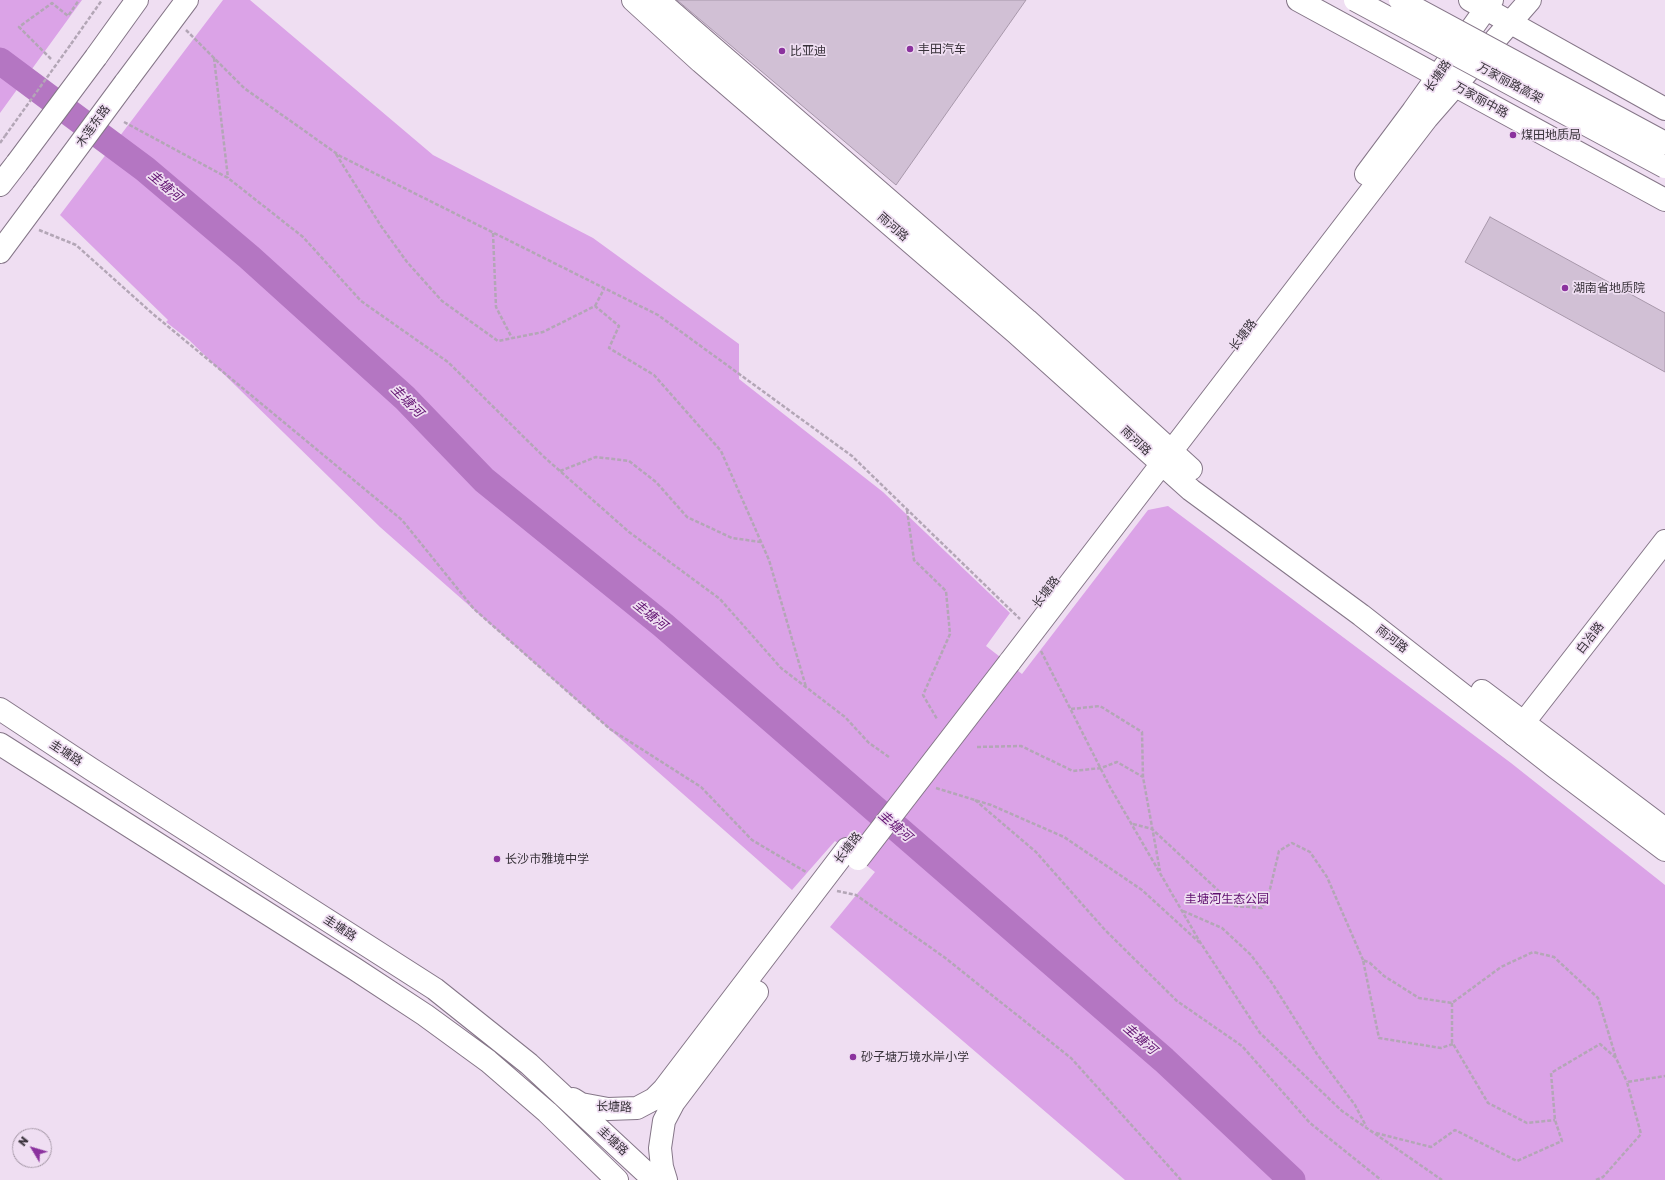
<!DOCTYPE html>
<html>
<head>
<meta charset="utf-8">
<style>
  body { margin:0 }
  #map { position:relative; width:1665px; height:1180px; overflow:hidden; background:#efdef2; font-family:"Golos Text",sans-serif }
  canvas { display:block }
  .north { position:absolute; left:12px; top:1128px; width:40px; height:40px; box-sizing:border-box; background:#efdef2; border:1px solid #a699a8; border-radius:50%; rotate:308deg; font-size:11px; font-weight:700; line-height:16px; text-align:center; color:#38323a }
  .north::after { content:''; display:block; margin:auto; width:14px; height:18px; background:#8b329e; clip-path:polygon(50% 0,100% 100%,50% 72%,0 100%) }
</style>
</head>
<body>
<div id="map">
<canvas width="1665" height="1180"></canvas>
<div class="north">N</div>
</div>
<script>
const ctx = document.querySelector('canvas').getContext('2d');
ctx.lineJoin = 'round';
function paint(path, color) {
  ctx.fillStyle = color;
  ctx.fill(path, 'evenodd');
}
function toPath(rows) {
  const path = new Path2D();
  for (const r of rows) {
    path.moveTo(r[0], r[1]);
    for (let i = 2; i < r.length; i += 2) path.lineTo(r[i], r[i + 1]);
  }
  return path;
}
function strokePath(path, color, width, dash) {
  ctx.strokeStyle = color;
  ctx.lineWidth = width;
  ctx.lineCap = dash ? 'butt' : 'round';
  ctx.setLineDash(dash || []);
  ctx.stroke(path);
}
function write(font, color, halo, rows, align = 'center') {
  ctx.font = font + ' "Golos Text","Noto Sans SC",sans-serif';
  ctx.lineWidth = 3.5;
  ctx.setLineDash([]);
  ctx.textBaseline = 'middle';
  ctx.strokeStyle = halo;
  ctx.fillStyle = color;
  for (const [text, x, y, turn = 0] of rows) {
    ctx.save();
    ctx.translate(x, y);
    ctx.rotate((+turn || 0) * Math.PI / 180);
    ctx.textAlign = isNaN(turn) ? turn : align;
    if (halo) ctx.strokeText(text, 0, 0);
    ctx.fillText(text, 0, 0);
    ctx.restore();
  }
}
paint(toPath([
  [0,0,82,0,0,113],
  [223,0,250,0,433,155,593,238,739,344,739,379,883,492,1010,613,986,646,1022,674,1148,510,1168,506,1511,763,1665,885,1665,1180,1125,1180,830,927,875,872,835,841,792,890,380,527,189,340,166,322,168,320,60,215]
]), '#dba3e7');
strokePath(toPath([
  [0,61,145,169,249,257,405,398,484,480,663,625,1164,1060,1292,1180]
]), '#b476c2', 27);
const building = toPath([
  [677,0,1026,0,896,185,677,0],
  [1490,217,1665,313,1665,372,1465,262,1490,217]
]);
paint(building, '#d1c0d5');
strokePath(building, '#a898ab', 1);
const tertiary = toPath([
  [1514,735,1665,541]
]);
const secondary = toPath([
  [633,0,701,62,1016,333,1191,490,1361,615,1555,767,1665,850],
  [658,0,1027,320,1191,469],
  [1366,174,1413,111,1492,0],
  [1009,663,1427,118,1530,0],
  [1482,691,1665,829],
  [0,709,91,769,435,989,529,1064,654,1180],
  [0,744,355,969,425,1015,488,1061,547,1112,617,1180],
  [573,1099,581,1104,608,1109,637,1108,654,1099,664,1089,847,849],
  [666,1180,662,1167,660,1148,664,1121,674,1102,757,992]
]);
const primary = toPath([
  [1298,0,1665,200],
  [1470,0,1665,109],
  [96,57,137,0],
  [125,83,187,0],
  [0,185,17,163],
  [0,252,43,194]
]);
strokePath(tertiary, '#857688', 24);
strokePath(secondary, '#857688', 24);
strokePath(primary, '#857688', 24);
strokePath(toPath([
  [186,30,244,88,340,156,658,315,852,456,1020,619],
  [71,44,102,0],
  [214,58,228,178],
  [51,59,19,27,52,3,68,16,79,0],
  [124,122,228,178,303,237,361,301,448,362,543,456,629,532,720,599,781,668,845,717,869,743,889,757],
  [0,143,5,136],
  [336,154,381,226,407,262,442,301,498,341,543,332,595,306,619,326,609,348,654,375,721,451,769,560,806,687],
  [39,230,76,245,153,314,402,520,474,609,610,729,701,787,752,840,806,872],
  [493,233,496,307,512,338],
  [595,306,604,289],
  [560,471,596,457,629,461,656,482,687,517,732,538,761,542],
  [907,510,914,560,946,591,950,634,923,695,937,719],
  [1041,651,1110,787,1200,942,1260,1033,1342,1111,1442,1180],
  [1071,709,1100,706,1142,732,1143,777,1160,871],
  [977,747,1021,746,1073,771,1101,768,1117,762,1143,777],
  [936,788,991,805,1064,837,1142,890,1201,944],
  [975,800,1036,852,1105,930,1177,1001,1242,1046,1310,1123,1381,1180],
  [1133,824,1152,829,1235,906,1262,908,1270,889,1279,851,1292,843,1310,852,1327,877,1363,960],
  [837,891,856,895,944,957,1071,1058,1181,1180],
  [1183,911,1222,928,1251,955,1272,983,1317,1054,1355,1105,1366,1126],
  [1452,1003,1452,1042,1488,1103,1527,1123,1555,1120],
  [1453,1044,1441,1048,1379,1038,1363,960,1370,963,1384,976,1419,998,1452,1003,1501,967,1533,952,1554,957,1598,998,1616,1058],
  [1376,1133,1431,1147,1455,1130,1517,1161,1562,1141,1555,1120,1551,1073,1600,1044,1616,1058,1627,1082],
  [1596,1180,1603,1177,1641,1134,1627,1082,1665,1076]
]), '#b3a6b6', 2.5, [4, 2]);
strokePath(tertiary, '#fff', 22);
strokePath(secondary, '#fff', 22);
strokePath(primary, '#fff', 22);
const secondaryBridge = toPath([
  [858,859,1009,663]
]);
const primaryBridge = toPath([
  [17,163,96,57],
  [43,194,125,83]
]);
const trunkBridge = toPath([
  [1355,0,1665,167],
  [1400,0,1665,143]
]);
strokePath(secondaryBridge, '#857688', 24, []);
strokePath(primaryBridge, '#857688', 24, []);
strokePath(trunkBridge, '#857688', 24, []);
strokePath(toPath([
  [5,136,71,44]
]), '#b3a6b6', 2.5, [4, 2]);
strokePath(secondaryBridge, '#fff', 22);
strokePath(primaryBridge, '#fff', 22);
strokePath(trunkBridge, '#fff', 22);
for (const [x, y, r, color] of [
  [910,49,4,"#8b329e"],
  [782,51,4,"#8b329e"],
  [1513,135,4,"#8b329e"],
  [1565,288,4,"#8b329e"],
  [497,859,4,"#8b329e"],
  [853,1057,4,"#8b329e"]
]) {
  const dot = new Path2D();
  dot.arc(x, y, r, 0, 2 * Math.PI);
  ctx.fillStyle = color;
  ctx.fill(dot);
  strokePath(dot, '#efdef2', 1.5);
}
write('12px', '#38323a', '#efdef2', [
  ["丰田汽车",918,49],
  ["比亚迪",790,51],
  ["煤田地质局",1521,135],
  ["湖南省地质院",1573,288],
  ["长沙市雅境中学",505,859],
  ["砂子塘万境水岸小学",861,1057]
], 'left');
write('12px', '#38323a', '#efdef2', [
  ["长塘路",1438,76,-55],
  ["万家丽路高架",1510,83,28],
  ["万家丽中路",1481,100,29],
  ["木莲东路",93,126,-54],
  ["雨河路",893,227,41],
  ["长塘路",1243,335,-53],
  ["雨河路",1136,441,43],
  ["长塘路",1046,592,-53],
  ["白冶路",1590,638,-52],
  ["雨河路",1392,639,38],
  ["圭塘路",66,753,33],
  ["长塘路",848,848,-52],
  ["圭塘路",340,928,33],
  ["长塘路",614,1107,2],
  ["圭塘路",613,1141,43]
]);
write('12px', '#5e0d6e', '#efdef2', [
  ["圭塘河生态公园",1227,899]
]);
write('italic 13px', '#601070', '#efdef2', [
  ["圭塘河",165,186,40],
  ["圭塘河",407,401,45],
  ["圭塘河",650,615,39],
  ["圭塘河",895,826,41],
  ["圭塘河",1140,1039,41]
]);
</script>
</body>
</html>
